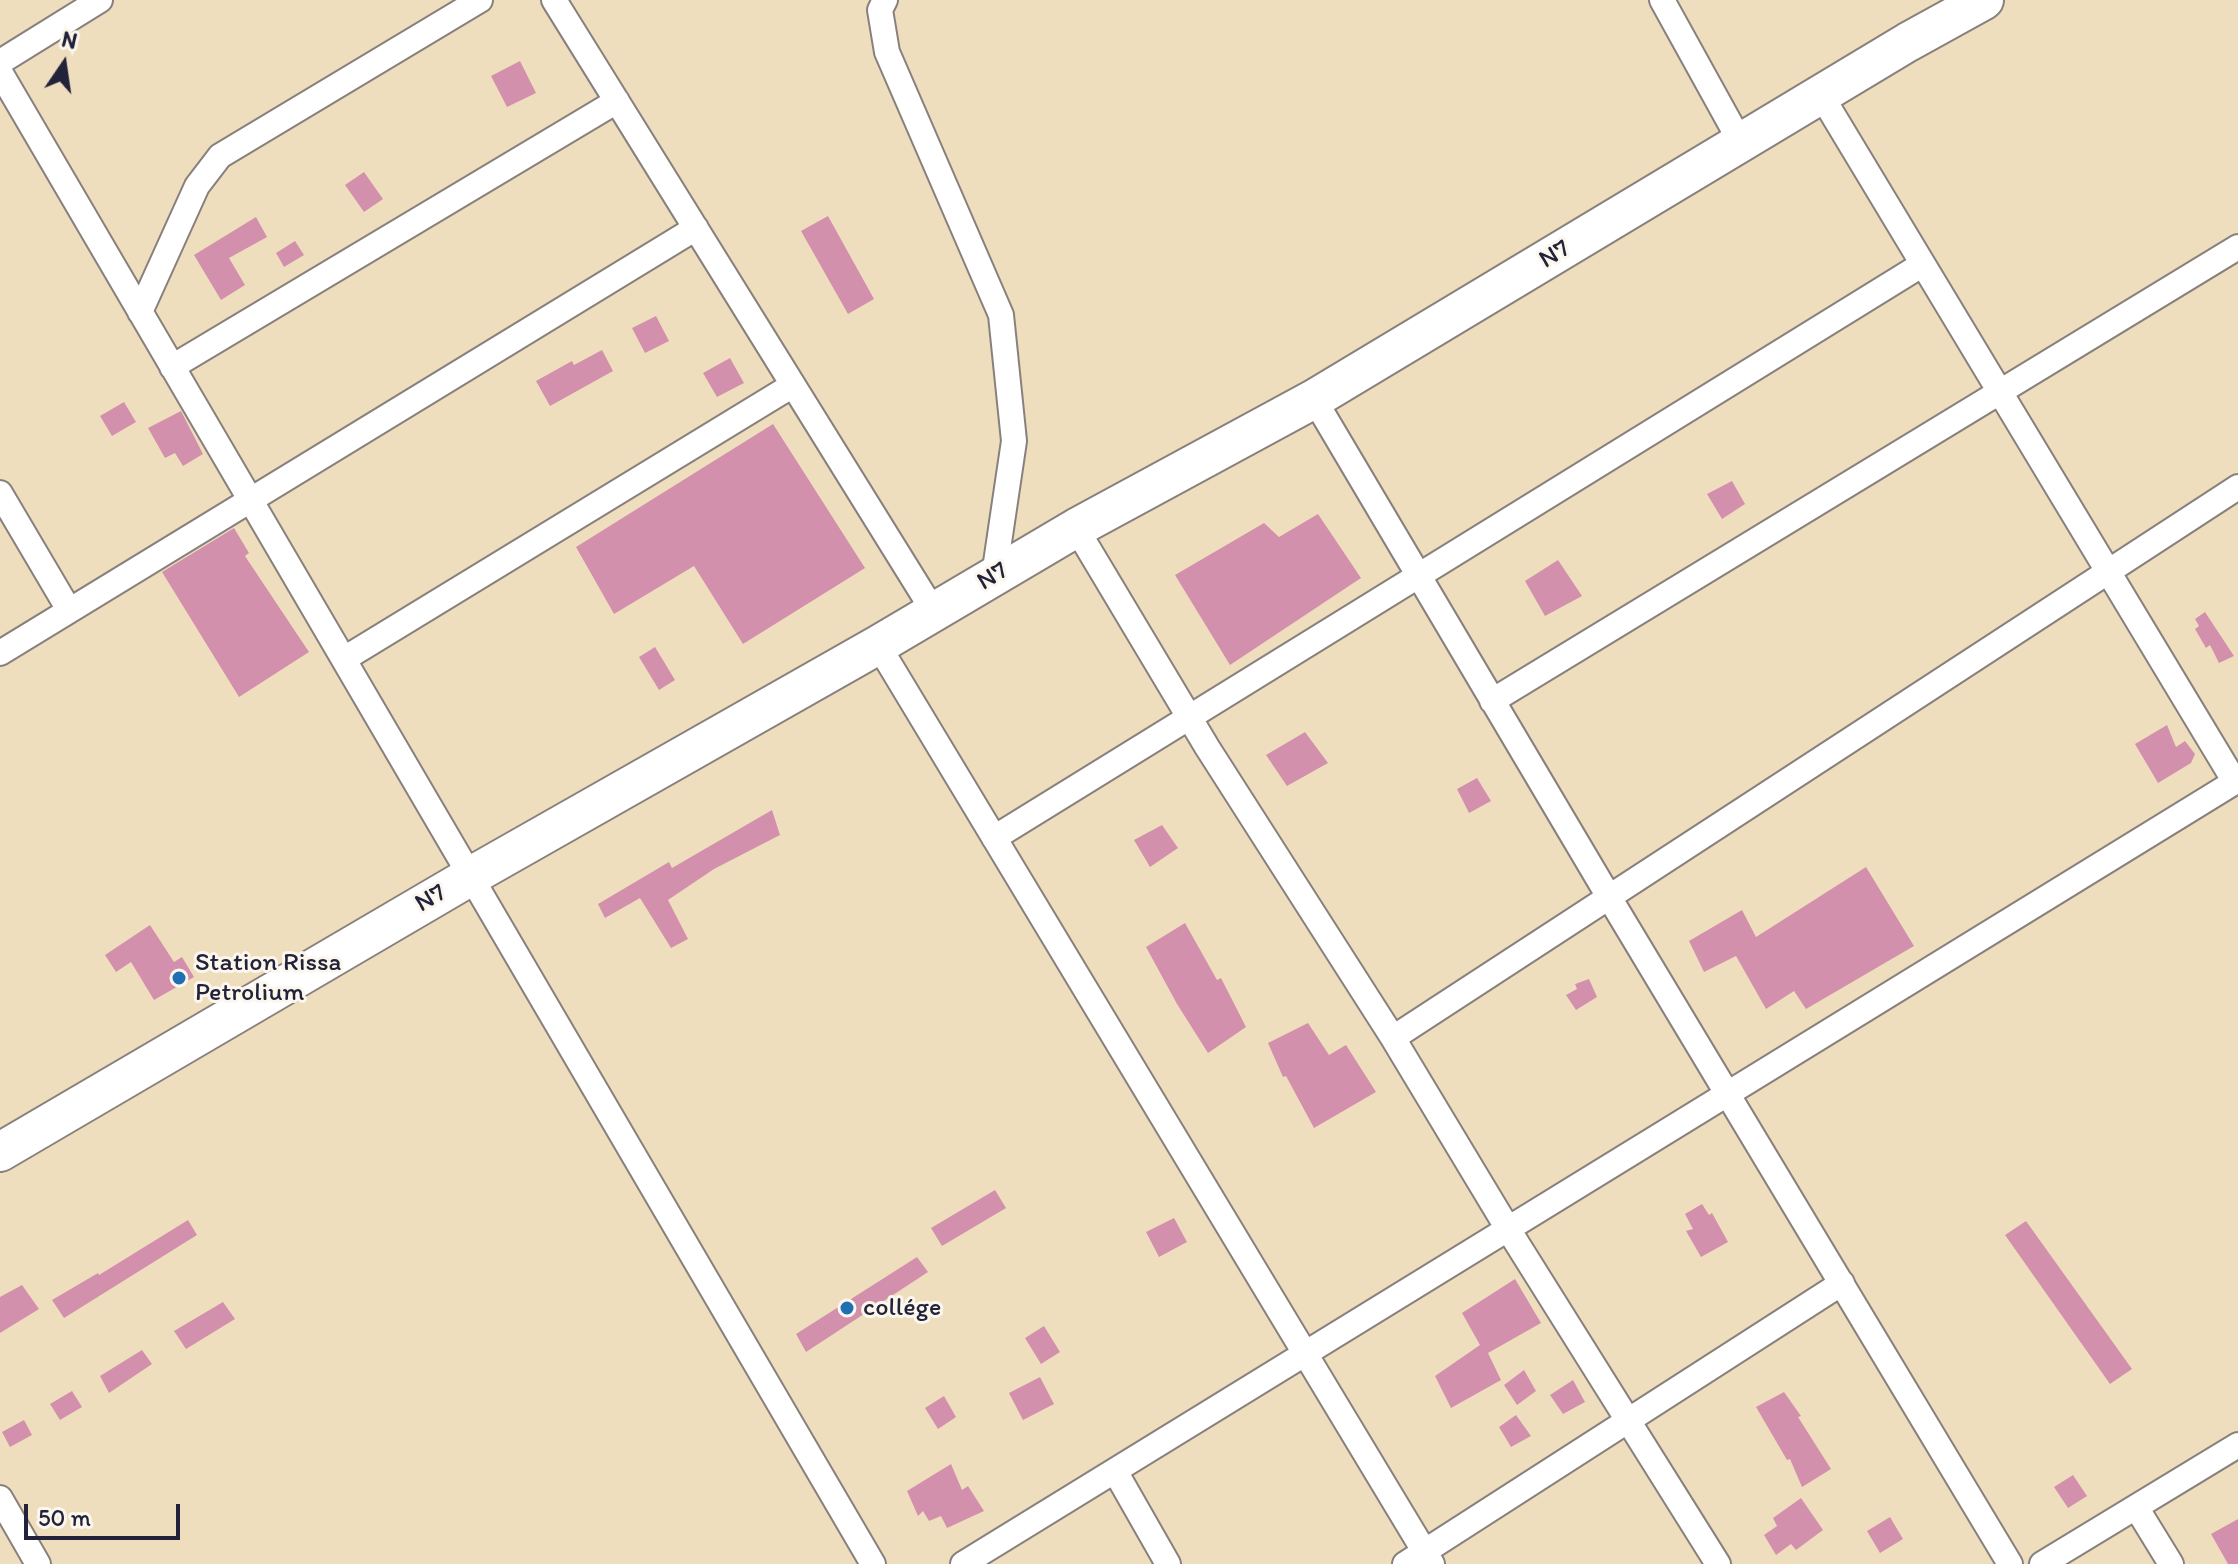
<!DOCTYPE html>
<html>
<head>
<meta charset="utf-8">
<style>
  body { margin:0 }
  #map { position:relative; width:2238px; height:1564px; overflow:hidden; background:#efdebe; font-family:Itim,sans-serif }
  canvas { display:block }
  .north { position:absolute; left:24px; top:24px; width:80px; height:80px; -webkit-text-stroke:6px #fbf7ec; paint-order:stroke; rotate:13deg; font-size:22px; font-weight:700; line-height:32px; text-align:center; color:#22223b }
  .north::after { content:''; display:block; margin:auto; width:28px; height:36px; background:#22223b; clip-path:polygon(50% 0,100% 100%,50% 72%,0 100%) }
  .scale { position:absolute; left:24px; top:1504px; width:156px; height:36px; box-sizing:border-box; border:4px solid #22223b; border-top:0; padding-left:10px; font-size:24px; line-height:28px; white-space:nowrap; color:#22223b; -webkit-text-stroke:6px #fbf7ec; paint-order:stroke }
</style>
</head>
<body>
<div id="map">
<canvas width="2238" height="1564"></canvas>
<div class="north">N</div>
<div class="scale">50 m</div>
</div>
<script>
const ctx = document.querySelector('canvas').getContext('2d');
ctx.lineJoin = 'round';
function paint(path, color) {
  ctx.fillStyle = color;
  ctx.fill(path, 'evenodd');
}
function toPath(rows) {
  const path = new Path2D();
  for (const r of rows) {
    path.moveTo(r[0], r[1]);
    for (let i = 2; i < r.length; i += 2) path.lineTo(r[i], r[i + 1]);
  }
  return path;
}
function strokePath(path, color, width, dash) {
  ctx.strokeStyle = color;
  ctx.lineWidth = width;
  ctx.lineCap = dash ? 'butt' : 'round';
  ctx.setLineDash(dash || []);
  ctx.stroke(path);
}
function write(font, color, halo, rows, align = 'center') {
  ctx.font = font + ' Itim,sans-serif';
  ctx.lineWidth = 6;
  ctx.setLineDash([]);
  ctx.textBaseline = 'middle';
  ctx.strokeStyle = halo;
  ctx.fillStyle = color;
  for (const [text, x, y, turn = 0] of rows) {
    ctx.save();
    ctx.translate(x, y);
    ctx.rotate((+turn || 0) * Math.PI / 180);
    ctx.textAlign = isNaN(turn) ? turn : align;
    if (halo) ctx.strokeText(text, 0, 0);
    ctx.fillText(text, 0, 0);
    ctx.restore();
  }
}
paint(toPath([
  [520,61,536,93,507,107,491,76],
  [364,172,383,199,364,212,345,185],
  [828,216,874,299,848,314,801,231],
  [256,217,267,237,229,258,245,285,221,300,194,255],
  [295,241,304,255,284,267,276,253],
  [656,316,669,341,645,353,632,328],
  [602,350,613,371,550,406,536,381,572,361,574,365],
  [730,358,744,383,717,397,703,373],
  [124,402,136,422,112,436,100,416],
  [181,411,203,454,183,466,175,453,165,458,148,428],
  [773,424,865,568,743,644,694,566,614,614,576,547],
  [1732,481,1745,504,1722,519,1707,494],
  [1318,514,1361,578,1230,665,1175,575,1264,523,1279,537],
  [234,528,249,553,245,556,309,652,239,697,162,572],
  [1558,560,1582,596,1545,616,1525,581],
  [2205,612,2234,656,2219,663,2210,645,2206,648,2195,629,2199,626,2195,619],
  [655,647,675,680,659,690,639,657],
  [2167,725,2176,747,2185,741,2195,754,2191,763,2158,783,2135,744],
  [1305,732,1328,763,1287,786,1266,755],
  [1477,778,1491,801,1469,813,1457,789],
  [772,810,780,835,714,869,668,900,688,939,671,948,640,898,605,918,598,904,669,862,672,868],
  [1162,825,1178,848,1150,867,1134,840],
  [1866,867,1914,946,1806,1009,1794,991,1766,1009,1736,956,1704,972,1689,941,1742,910,1756,937],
  [1185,923,1217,980,1221,978,1246,1027,1208,1053,1177,1004,1146,947],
  [150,925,174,962,182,957,194,977,154,1000,131,962,116,972,105,955],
  [1589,979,1597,997,1576,1010,1566,995,1577,989,1575,984],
  [1308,1023,1329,1055,1346,1045,1376,1092,1314,1128,1286,1076,1283,1077,1268,1043],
  [995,1190,1006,1208,942,1246,931,1228],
  [1702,1204,1709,1215,1712,1213,1728,1242,1701,1257,1686,1231,1693,1229,1685,1214],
  [1174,1218,1187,1242,1159,1257,1146,1232],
  [188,1220,197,1235,64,1318,52,1300,98,1273,99,1275],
  [2026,1221,2132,1369,2110,1384,2005,1235],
  [917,1257,928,1272,806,1352,796,1334],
  [1515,1279,1541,1323,1488,1353,1501,1380,1451,1408,1435,1376,1480,1345,1462,1313],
  [22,1285,39,1309,0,1333,0,1297],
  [223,1302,235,1319,186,1349,174,1331],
  [1044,1326,1060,1352,1041,1364,1025,1338],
  [142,1350,152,1364,109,1393,100,1376],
  [1524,1370,1536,1391,1517,1405,1504,1385],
  [1040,1377,1054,1404,1023,1420,1009,1393],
  [1573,1380,1585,1402,1563,1414,1550,1395],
  [72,1391,82,1407,60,1420,50,1404],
  [1784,1392,1801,1416,1798,1417,1831,1469,1802,1487,1790,1459,1787,1460,1756,1407],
  [944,1396,956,1417,938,1429,925,1408],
  [1516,1415,1531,1436,1511,1447,1499,1427],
  [24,1420,32,1435,10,1447,2,1432],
  [951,1464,962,1490,968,1486,984,1511,947,1528,941,1516,929,1521,923,1511,918,1516,907,1491],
  [2073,1475,2087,1496,2068,1508,2054,1487],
  [1801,1498,1823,1530,1796,1550,1791,1544,1776,1555,1764,1535,1777,1526,1773,1518],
  [1890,1517,1903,1539,1880,1553,1867,1531],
  [2238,1519,2238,1564,2228,1564,2211,1534]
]), '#d390ad');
const street = toPath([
  [554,0,934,612],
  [885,0,880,10,887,52,1001,315,1014,441,994,576],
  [1662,0,1741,143],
  [0,62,100,0],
  [0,72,873,1564],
  [1821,95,2235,782],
  [140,312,197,186,220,156,480,0],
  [172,367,617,101],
  [1314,399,1609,897,2010,1564],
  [0,493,69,610],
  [1076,528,1207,747,1393,1038,1508,1229,1718,1564],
  [878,645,1432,1564],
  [0,653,696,228],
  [344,659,793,385],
  [1492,701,2238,247],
  [994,838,1923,264],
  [1393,1038,2238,487],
  [1115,1471,1168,1564],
  [0,1498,38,1564],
  [2136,1507,2171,1564],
  [963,1564,2238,780],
  [1405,1564,1842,1283],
  [2042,1564,2238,1445]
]);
const primary = toPath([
  [0,1152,471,876,878,645,1076,528,1314,399,1908,42,1984,0]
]);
strokePath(street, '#88807c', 28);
strokePath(primary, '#88807c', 42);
strokePath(street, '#fff', 24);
strokePath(primary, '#fff', 38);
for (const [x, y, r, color] of [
  [179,978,8,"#1f6fb2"],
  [847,1308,8,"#1f6fb2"]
]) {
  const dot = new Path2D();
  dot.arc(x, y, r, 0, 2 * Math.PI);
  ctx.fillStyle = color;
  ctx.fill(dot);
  strokePath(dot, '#fbf7ec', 3);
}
write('26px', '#22223b', '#fbf7ec', [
  ["N7",1555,255,-31],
  ["N7",993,577,-31],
  ["N7",431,899,-30]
]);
write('26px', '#22223b', '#fbf7ec', [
  ["Station Rissa",195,963],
  ["Petrolium",195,993],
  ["collége",863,1308]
], 'left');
</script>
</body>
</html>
